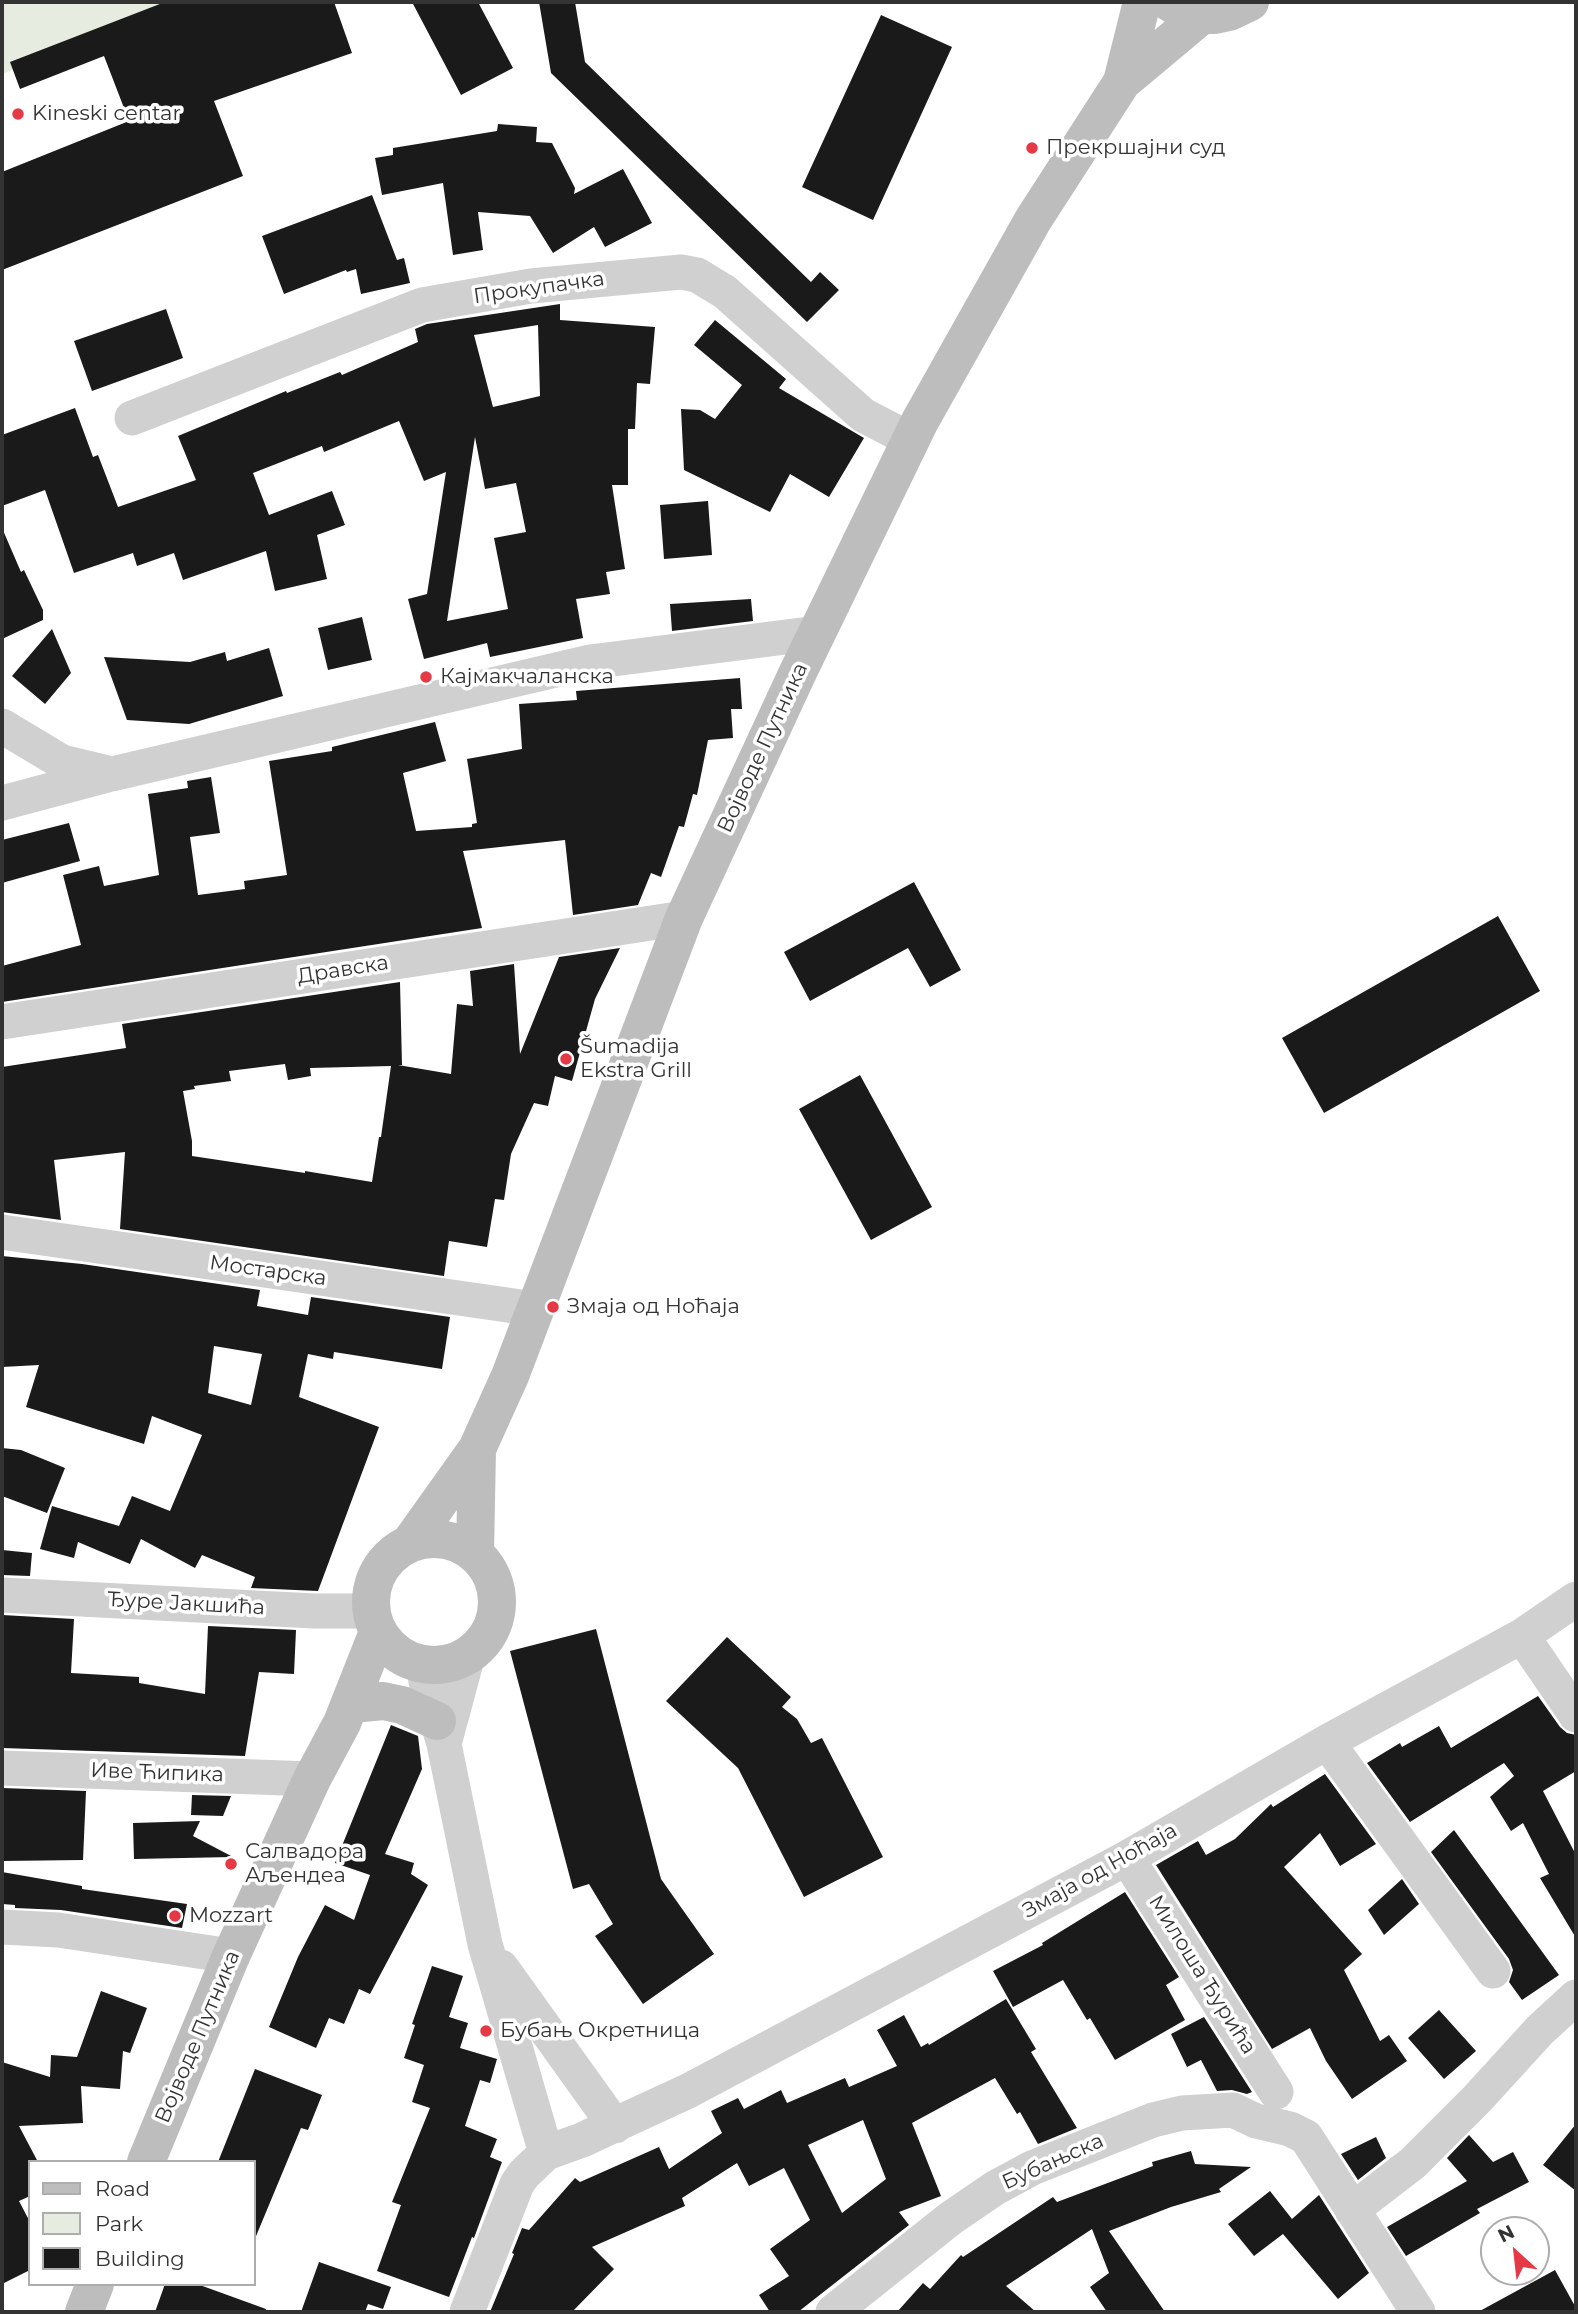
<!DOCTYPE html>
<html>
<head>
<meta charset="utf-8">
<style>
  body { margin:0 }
  #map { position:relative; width:1578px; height:2314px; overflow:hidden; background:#fff; font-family:Montserrat,sans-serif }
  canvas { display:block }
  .frame { position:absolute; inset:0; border:4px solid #333; pointer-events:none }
  .legend { position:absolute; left:28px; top:2160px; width:228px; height:126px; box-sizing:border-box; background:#fff; border:2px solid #adadad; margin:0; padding:9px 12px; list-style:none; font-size:21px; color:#333 }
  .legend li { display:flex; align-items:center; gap:14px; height:35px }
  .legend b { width:35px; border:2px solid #adadad }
  .north { position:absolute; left:1480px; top:2216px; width:70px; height:70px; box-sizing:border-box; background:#fff; border:2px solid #adadad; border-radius:50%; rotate:333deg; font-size:19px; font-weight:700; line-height:28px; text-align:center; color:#333 }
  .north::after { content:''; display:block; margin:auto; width:24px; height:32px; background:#e63946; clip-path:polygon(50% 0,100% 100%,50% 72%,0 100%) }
</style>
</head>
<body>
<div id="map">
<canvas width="1578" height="2314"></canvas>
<div class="frame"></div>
<ul class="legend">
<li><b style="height:9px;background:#bdbdbd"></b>Road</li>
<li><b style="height:19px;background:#e6ecdf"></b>Park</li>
<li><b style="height:19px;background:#1a1a1a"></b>Building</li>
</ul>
<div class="north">N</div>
</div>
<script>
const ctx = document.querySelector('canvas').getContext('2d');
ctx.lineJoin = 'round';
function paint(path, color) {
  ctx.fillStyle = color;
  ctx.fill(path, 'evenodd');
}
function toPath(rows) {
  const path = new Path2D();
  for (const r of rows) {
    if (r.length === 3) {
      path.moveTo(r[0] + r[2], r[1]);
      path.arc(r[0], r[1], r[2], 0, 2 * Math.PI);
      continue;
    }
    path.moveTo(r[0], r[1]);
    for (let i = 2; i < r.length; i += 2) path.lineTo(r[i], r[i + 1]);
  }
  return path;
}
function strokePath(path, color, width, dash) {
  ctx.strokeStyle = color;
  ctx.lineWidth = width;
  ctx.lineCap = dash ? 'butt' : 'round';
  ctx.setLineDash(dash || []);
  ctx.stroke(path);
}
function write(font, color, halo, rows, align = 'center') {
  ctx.font = font + ' Montserrat,sans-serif';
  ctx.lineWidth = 7;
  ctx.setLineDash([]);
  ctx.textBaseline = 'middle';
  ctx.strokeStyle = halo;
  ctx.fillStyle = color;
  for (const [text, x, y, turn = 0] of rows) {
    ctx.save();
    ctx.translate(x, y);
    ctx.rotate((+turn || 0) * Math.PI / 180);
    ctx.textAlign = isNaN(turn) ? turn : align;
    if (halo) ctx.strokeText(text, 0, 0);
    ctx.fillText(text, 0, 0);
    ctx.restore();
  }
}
paint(toPath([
  [2,2,189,2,2,74]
]), '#e6ecdf');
paint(toPath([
  [165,2,334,2,352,53,214,101,243,176,2,270,2,172,129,121,104,56,20,89,10,62],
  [412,2,478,2,513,68,461,95],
  [539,2,575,2,585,62,811,282,820,272,839,290,807,322,551,73],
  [881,15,952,47,873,220,802,187],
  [498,124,537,127,536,142,552,143,575,188,574,194,623,169,652,223,605,247,594,227,553,253,530,216,478,212,483,250,453,255,443,183,382,195,375,158,393,155,393,148,497,131],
  [372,195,397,260,404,258,410,283,361,294,356,269,347,272,346,270,284,294,262,236],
  [560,304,560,320,655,327,650,384,637,383,635,429,628,429,628,485,612,485,625,569,606,572,610,594,576,599,583,638,490,657,487,643,424,659,408,599,427,594,446,472,424,481,399,421,324,452,322,446,253,473,269,515,332,491,345,525,317,535,327,579,275,591,266,551,183,580,174,553,137,566,133,553,74,573,45,490,2,506,2,435,75,408,93,457,98,455,118,507,196,480,178,436,286,391,287,393,340,372,342,375,418,342,415,329,427,324],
  [538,325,540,396,493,407,474,335],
  [475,437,485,489,516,483,526,532,494,538,508,609,447,621],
  [166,309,183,358,92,391,74,341],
  [715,320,786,379,779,388,864,438,829,497,790,474,770,512,684,470,681,409,700,410,715,419,742,385,694,345],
  [708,501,712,555,664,559,660,505],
  [2,528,21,572,24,570,43,610,43,620,2,639],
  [751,599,753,621,672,631,670,604],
  [362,617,372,660,328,670,318,628],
  [52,629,71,673,45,704,12,676],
  [269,648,283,696,189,724,127,720,104,657,190,662,225,652,227,661],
  [740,678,742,709,731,709,733,738,708,740,697,795,693,794,684,827,679,826,661,877,651,873,638,905,573,915,565,840,463,851,482,928,2,1002,2,966,81,945,63,875,99,866,104,886,159,875,148,794,188,788,187,781,211,777,220,833,190,837,198,895,245,889,244,881,287,875,269,761,332,751,332,747,435,722,446,761,403,773,416,831,472,827,472,824,477,823,467,759,522,749,519,704,577,700,576,691],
  [69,823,80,861,2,883,2,840],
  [914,882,961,970,930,987,908,948,810,1001,784,952],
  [1498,916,1540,991,1324,1113,1282,1038],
  [620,948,595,999,572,1081,555,1076,548,1106,534,1103,511,1154,504,1200,495,1199,487,1247,449,1241,444,1276,120,1229,125,1152,54,1160,61,1220,2,1212,2,1067,126,1048,122,1024,400,982,402,1065,398,1065,451,1074,457,1004,473,1006,470,971,514,964,520,1054,559,957],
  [285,1064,288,1080,311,1076,310,1068,391,1066,381,1137,379,1137,372,1182,305,1171,305,1173,192,1156,192,1141,183,1091,195,1089,194,1086,231,1081,229,1071],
  [860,1075,932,1207,871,1240,799,1109],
  [2,1256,82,1264,260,1290,257,1306,308,1315,311,1297,450,1317,442,1369,334,1352,333,1359,308,1354,299,1397,379,1427,318,1591,251,1588,255,1577,202,1555,195,1568,141,1539,130,1564,78,1542,74,1558,40,1549,52,1506,119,1526,132,1496,170,1511,202,1435,152,1416,144,1444,26,1407,39,1365,2,1367],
  [214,1346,262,1354,251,1405,208,1393],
  [2,1448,21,1450,65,1468,47,1513,2,1496],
  [2,1550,32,1553,30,1576,2,1575],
  [2,1615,74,1619,71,1673,139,1677,139,1683,205,1694,208,1626,296,1630,294,1674,259,1672,245,1756,2,1748],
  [596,1629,661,1879,714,1954,643,2004,595,1936,613,1924,589,1884,573,1889,510,1651],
  [727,1637,791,1697,782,1707,797,1719,811,1743,822,1738,883,1857,804,1897,738,1768,666,1701],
  [1538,1696,1560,1727,1567,1733,1576,1735,1576,1771,1543,1791,1576,1855,1576,1938,1540,1878,1549,1874,1523,1823,1511,1831,1490,1797,1514,1776,1504,1763,1410,1822,1367,1763,1400,1743,1402,1747,1439,1726,1451,1748],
  [391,1725,418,1736,422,1769,385,1854,414,1863,411,1874,428,1885,370,1994,359,1989,344,2024,329,2018,316,2048,269,2027,298,1957,325,1905,354,1920,370,1875,335,1863],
  [1325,1774,1376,1844,1340,1866,1320,1833,1284,1867,1362,1954,1344,1970,1380,2041,1389,2035,1407,2061,1352,2099,1326,2061,1310,2028,1272,2049,1156,1865,1198,1841,1206,1855,1235,1839,1271,1804,1273,1807],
  [2,1788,86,1791,83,1860,2,1861],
  [192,1795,231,1796,223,1816,191,1815],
  [200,1821,193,1836,233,1857,134,1859,133,1823],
  [1454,1830,1559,1975,1522,2000,1509,1982,1513,1970,1509,1959,1431,1852],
  [2,1872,82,1886,82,1889,187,1904,182,1928,61,1910,15,1908,15,1905,2,1904],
  [1402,1879,1419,1904,1384,1935,1368,1910],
  [1125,1892,1179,1977,1166,1985,1185,2020,1115,2060,1090,2018,1087,2020,1063,1980,1013,2007,993,1971,1043,1945,1042,1943],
  [432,1966,463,1976,449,2017,468,2023,460,2048,497,2059,490,2083,480,2080,465,2126,497,2139,490,2157,502,2162,474,2238,472,2237,449,2297,377,2271,401,2205,392,2202,430,2108,412,2102,424,2065,404,2058,415,2025,412,2024],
  [101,1991,147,2008,130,2053,123,2051,120,2089,81,2086,83,2123,19,2126,38,2162,30,2162,30,2196,19,2201,30,2222,30,2270,2,2284,2,2062,50,2077,51,2055,77,2057],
  [1006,1999,1036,2049,1031,2052,1077,2128,1038,2144,1020,2112,1017,2114,995,2078,912,2123,941,2196,899,2212,909,2225,798,2312,770,2312,759,2295,789,2276,770,2249,810,2220,784,2168,749,2186,737,2163,682,2198,685,2206,592,2247,614,2269,572,2312,490,2312,514,2254,512,2253,522,2228,529,2230,575,2178,580,2182,659,2147,669,2169,722,2133,711,2111,738,2098,744,2109,781,2090,787,2103,845,2078,849,2087,897,2066,877,2030,904,2015,921,2047,928,2043,929,2045],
  [863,2120,886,2179,842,2213,808,2145],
  [1439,2010,1476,2051,1444,2079,1408,2038],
  [1204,2017,1252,2092,1247,2094,1232,2090,1217,2091,1201,2060,1187,2067,1171,2034],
  [255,2069,322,2095,308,2130,301,2128,254,2241,254,2162,218,2162],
  [1576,2124,1576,2191,1543,2165],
  [1469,2135,1493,2162,1513,2152,1529,2182,1477,2209,1480,2213,1406,2256,1387,2227,1467,2181,1447,2158],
  [1376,2137,1386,2158,1358,2180,1341,2154],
  [1191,2151,1195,2164,1251,2167,1219,2189,1221,2192,1171,2207,1109,2231,1165,2312,1107,2312,1090,2287,1109,2273,1092,2229,1006,2286,1036,2312,897,2312,923,2283,930,2289,961,2255,963,2257,1053,2197,1057,2202,1153,2166,1152,2162],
  [1270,2191,1292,2219,1319,2195,1369,2273,1338,2299,1283,2234,1254,2256,1228,2224],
  [319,2262,391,2287,383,2309,368,2304,365,2312,301,2312],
  [1555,2270,1576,2308,1576,2312,1478,2312],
  [165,2284,197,2284,266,2309,265,2312,155,2312]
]), '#1a1a1a');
strokePath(toPath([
  [132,418,422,305,531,286,681,272,697,275,725,292,863,415,911,440],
  [2,726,62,762,112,774,590,662,817,633],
  [2,803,107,775],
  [2,1022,684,918],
  [2,1232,535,1309],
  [2,1595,315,1611,370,1611],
  [1522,1636,1576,1715],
  [424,1665,426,1682,444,1744,485,1944,546,2153],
  [1327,1742,1493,1971],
  [444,1744,468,1655],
  [2,1768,312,1779],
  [1127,1858,1276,2092],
  [2,1927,58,1930,231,1956],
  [501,1967,615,2126],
  [1352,2210,1413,2163,1477,2099,1540,2030,1576,1997],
  [467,2312,517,2184,524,2174,546,2153,582,2140,688,2091,1127,1858,1327,1742,1522,1636,1576,1599],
  [833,2312,951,2218,995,2188,1032,2168,1153,2120,1182,2113,1233,2110,1256,2121,1290,2129,1306,2137,1418,2312]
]), '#d0d0d0', 35);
strokePath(toPath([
  [1169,2,1180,9,1202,15,1215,15,1229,12,1250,2],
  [1122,82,1142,2],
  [434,1602,63],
  [410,1543,477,1449,510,1376,684,918,798,672,920,421,1033,220,1122,82,1202,15],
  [475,1554,477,1449],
  [363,1703,383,1701,402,1705,437,1721],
  [146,2162,231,1956,312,1779,342,1723,378,1632],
  [84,2312,95,2284]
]), '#bdbdbd', 38);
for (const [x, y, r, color] of [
  [18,114,7,"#e63946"],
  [1032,148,7,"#e63946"],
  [426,677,7,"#e63946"],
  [566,1059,7,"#e63946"],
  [553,1307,7,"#e63946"],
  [231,1864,7,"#e63946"],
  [175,1916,7,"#e63946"],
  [486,2031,7,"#e63946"]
]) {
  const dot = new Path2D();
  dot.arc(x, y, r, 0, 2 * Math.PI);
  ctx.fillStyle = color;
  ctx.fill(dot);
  strokePath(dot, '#fff', 2.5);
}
write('21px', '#333', '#fff', [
  ["Kineski centar",32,114],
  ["Прекршајни суд",1046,148],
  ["Кајмакчаланска",440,677],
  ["Šumadija",580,1047],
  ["Ekstra Grill",580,1071],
  ["Змаја од Ноћаја",567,1307],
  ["Салвадора",245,1852],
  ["Аљендеа",245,1876],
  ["Mozzart",189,1916],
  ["Бубањ Окретница",500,2031]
], 'left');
write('21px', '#333', '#fff', [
  ["Прокупачка",539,288,-8],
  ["Војводе Путника",763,748,-65],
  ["Дравска",343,970,-9],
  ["Мостарска",268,1271,8],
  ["Ђуре Јакшића",186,1604,3],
  ["Иве Ћипика",157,1773,2],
  ["Змаја од Ноћаја",1100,1871,-29],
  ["Милоша Ђурића",1202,1975,58],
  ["Војводе Путника",198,2037,-67],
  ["Бубањска",1053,2162,-24]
]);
</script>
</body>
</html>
